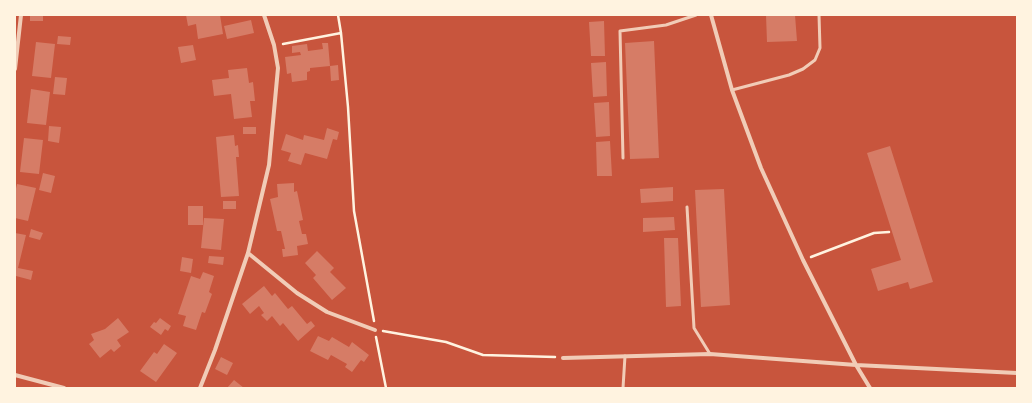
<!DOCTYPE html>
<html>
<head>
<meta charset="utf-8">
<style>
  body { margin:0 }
  #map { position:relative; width:1032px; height:403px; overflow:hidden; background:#c8553d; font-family:"Alegreya Sans",sans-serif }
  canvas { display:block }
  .frame { position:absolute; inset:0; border:16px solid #fff3e0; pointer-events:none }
</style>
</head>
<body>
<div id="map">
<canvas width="1032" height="403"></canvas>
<div class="frame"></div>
</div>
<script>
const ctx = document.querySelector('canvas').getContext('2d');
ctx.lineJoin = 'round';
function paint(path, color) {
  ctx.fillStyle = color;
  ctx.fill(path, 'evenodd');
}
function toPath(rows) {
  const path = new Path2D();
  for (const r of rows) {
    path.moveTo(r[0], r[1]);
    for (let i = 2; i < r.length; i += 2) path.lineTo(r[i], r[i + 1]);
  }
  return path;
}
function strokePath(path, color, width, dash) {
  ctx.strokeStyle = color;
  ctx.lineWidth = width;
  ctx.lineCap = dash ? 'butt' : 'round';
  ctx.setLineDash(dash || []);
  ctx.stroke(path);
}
paint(toPath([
  [30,15,43,15,43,21,30,21],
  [186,15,208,15,208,16,220,15,223,34,198,39,196,24,188,26],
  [766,15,795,15,797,41,767,42],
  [251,20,254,33,227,39,224,26],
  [604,21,605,56,591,56,589,22],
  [58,36,71,37,70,45,57,44],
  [654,41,659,158,630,159,625,43],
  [36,42,55,44,51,78,32,76],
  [322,43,328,43,330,66,310,68,310,71,307,72,307,80,292,82,291,73,287,74,285,57,301,55,300,52,292,53,292,46,307,44,308,51,323,49],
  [193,45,196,60,181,63,178,47],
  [606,62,607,96,593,97,591,63],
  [338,65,339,80,331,81,330,66],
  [247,68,249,83,253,82,255,101,250,101,252,117,234,119,231,94,214,96,212,80,229,78,228,70],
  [55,77,67,78,65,95,53,94],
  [31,89,50,92,46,125,27,123],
  [609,102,610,136,596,137,594,103],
  [49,126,61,127,59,143,48,141],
  [243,127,256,127,256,134,243,134],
  [327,128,339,132,337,140,333,139,327,159,305,153,301,165,288,161,291,153,281,150,286,134,303,140,304,135,324,140],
  [234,135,235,146,238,145,239,157,236,157,239,196,221,197,216,137],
  [24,138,43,140,39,174,20,172],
  [610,141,612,176,597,176,596,142],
  [890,146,933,282,910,289,908,282,878,291,871,269,901,260,867,153],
  [43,173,55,176,51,193,39,190],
  [294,183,294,192,297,191,303,220,299,221,302,234,306,234,308,244,297,246,298,255,283,257,282,249,285,249,281,231,277,231,270,199,278,197,277,184],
  [17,184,36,188,28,221,15,218,15,193],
  [673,187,673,201,641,203,640,189],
  [724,189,730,305,701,307,695,190],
  [223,201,236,201,236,209,223,209],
  [188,206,203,206,203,225,188,225],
  [674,217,675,230,643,232,643,218],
  [204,218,224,219,221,250,201,248],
  [31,229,43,233,40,240,29,237],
  [15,233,26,235,18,268,33,271,31,280,16,276,15,279],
  [664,238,678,238,681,306,666,307],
  [317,251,334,268,330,272,346,288,332,300,313,278,316,275,305,263],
  [209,256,224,257,223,265,208,263],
  [182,257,193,259,191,273,180,271],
  [203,272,214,276,209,292,212,294,205,313,202,312,196,330,183,326,186,316,178,314,191,276,200,279],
  [264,286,272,296,275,293,288,309,292,306,307,324,311,321,315,326,298,341,283,323,280,326,272,316,267,321,261,315,264,313,259,306,250,314,242,304],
  [118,318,129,332,117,340,121,346,114,352,111,349,100,358,89,344,94,340,91,334,105,329],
  [160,318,171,326,168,331,165,329,161,335,150,327,154,322,156,323],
  [318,336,329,341,332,337,349,347,352,342,369,355,364,362,361,360,352,372,345,367,347,364,331,355,328,360,310,351],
  [164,344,177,353,156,382,140,371,154,352,157,354],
  [221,357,233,363,227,375,215,369],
  [234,380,244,388,227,388]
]), '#d67c66');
strokePath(toPath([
  [338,15,341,33,348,107,354,211,374,321],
  [283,44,341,33],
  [811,257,874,233,889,232],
  [383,331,446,342,483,355,555,357],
  [376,337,386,388]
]), '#fff3e0', 2.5);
strokePath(toPath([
  [732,90,789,75,803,69,815,60,820,48,819,15],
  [623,158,620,31,666,25,696,15],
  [687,207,694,328,710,354],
  [623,388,625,356]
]), '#f1ccb7', 3);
strokePath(toPath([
  [711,15,732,90,761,168,803,260,856,365,870,388],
  [15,69,21,15],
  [248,253,297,293,327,312,375,330],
  [563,358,710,354,856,365,1017,373],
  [15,375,64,388],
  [200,388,215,350,248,253,269,165,278,68,274,45,264,15]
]), '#f1ccb7', 4);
</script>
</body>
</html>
